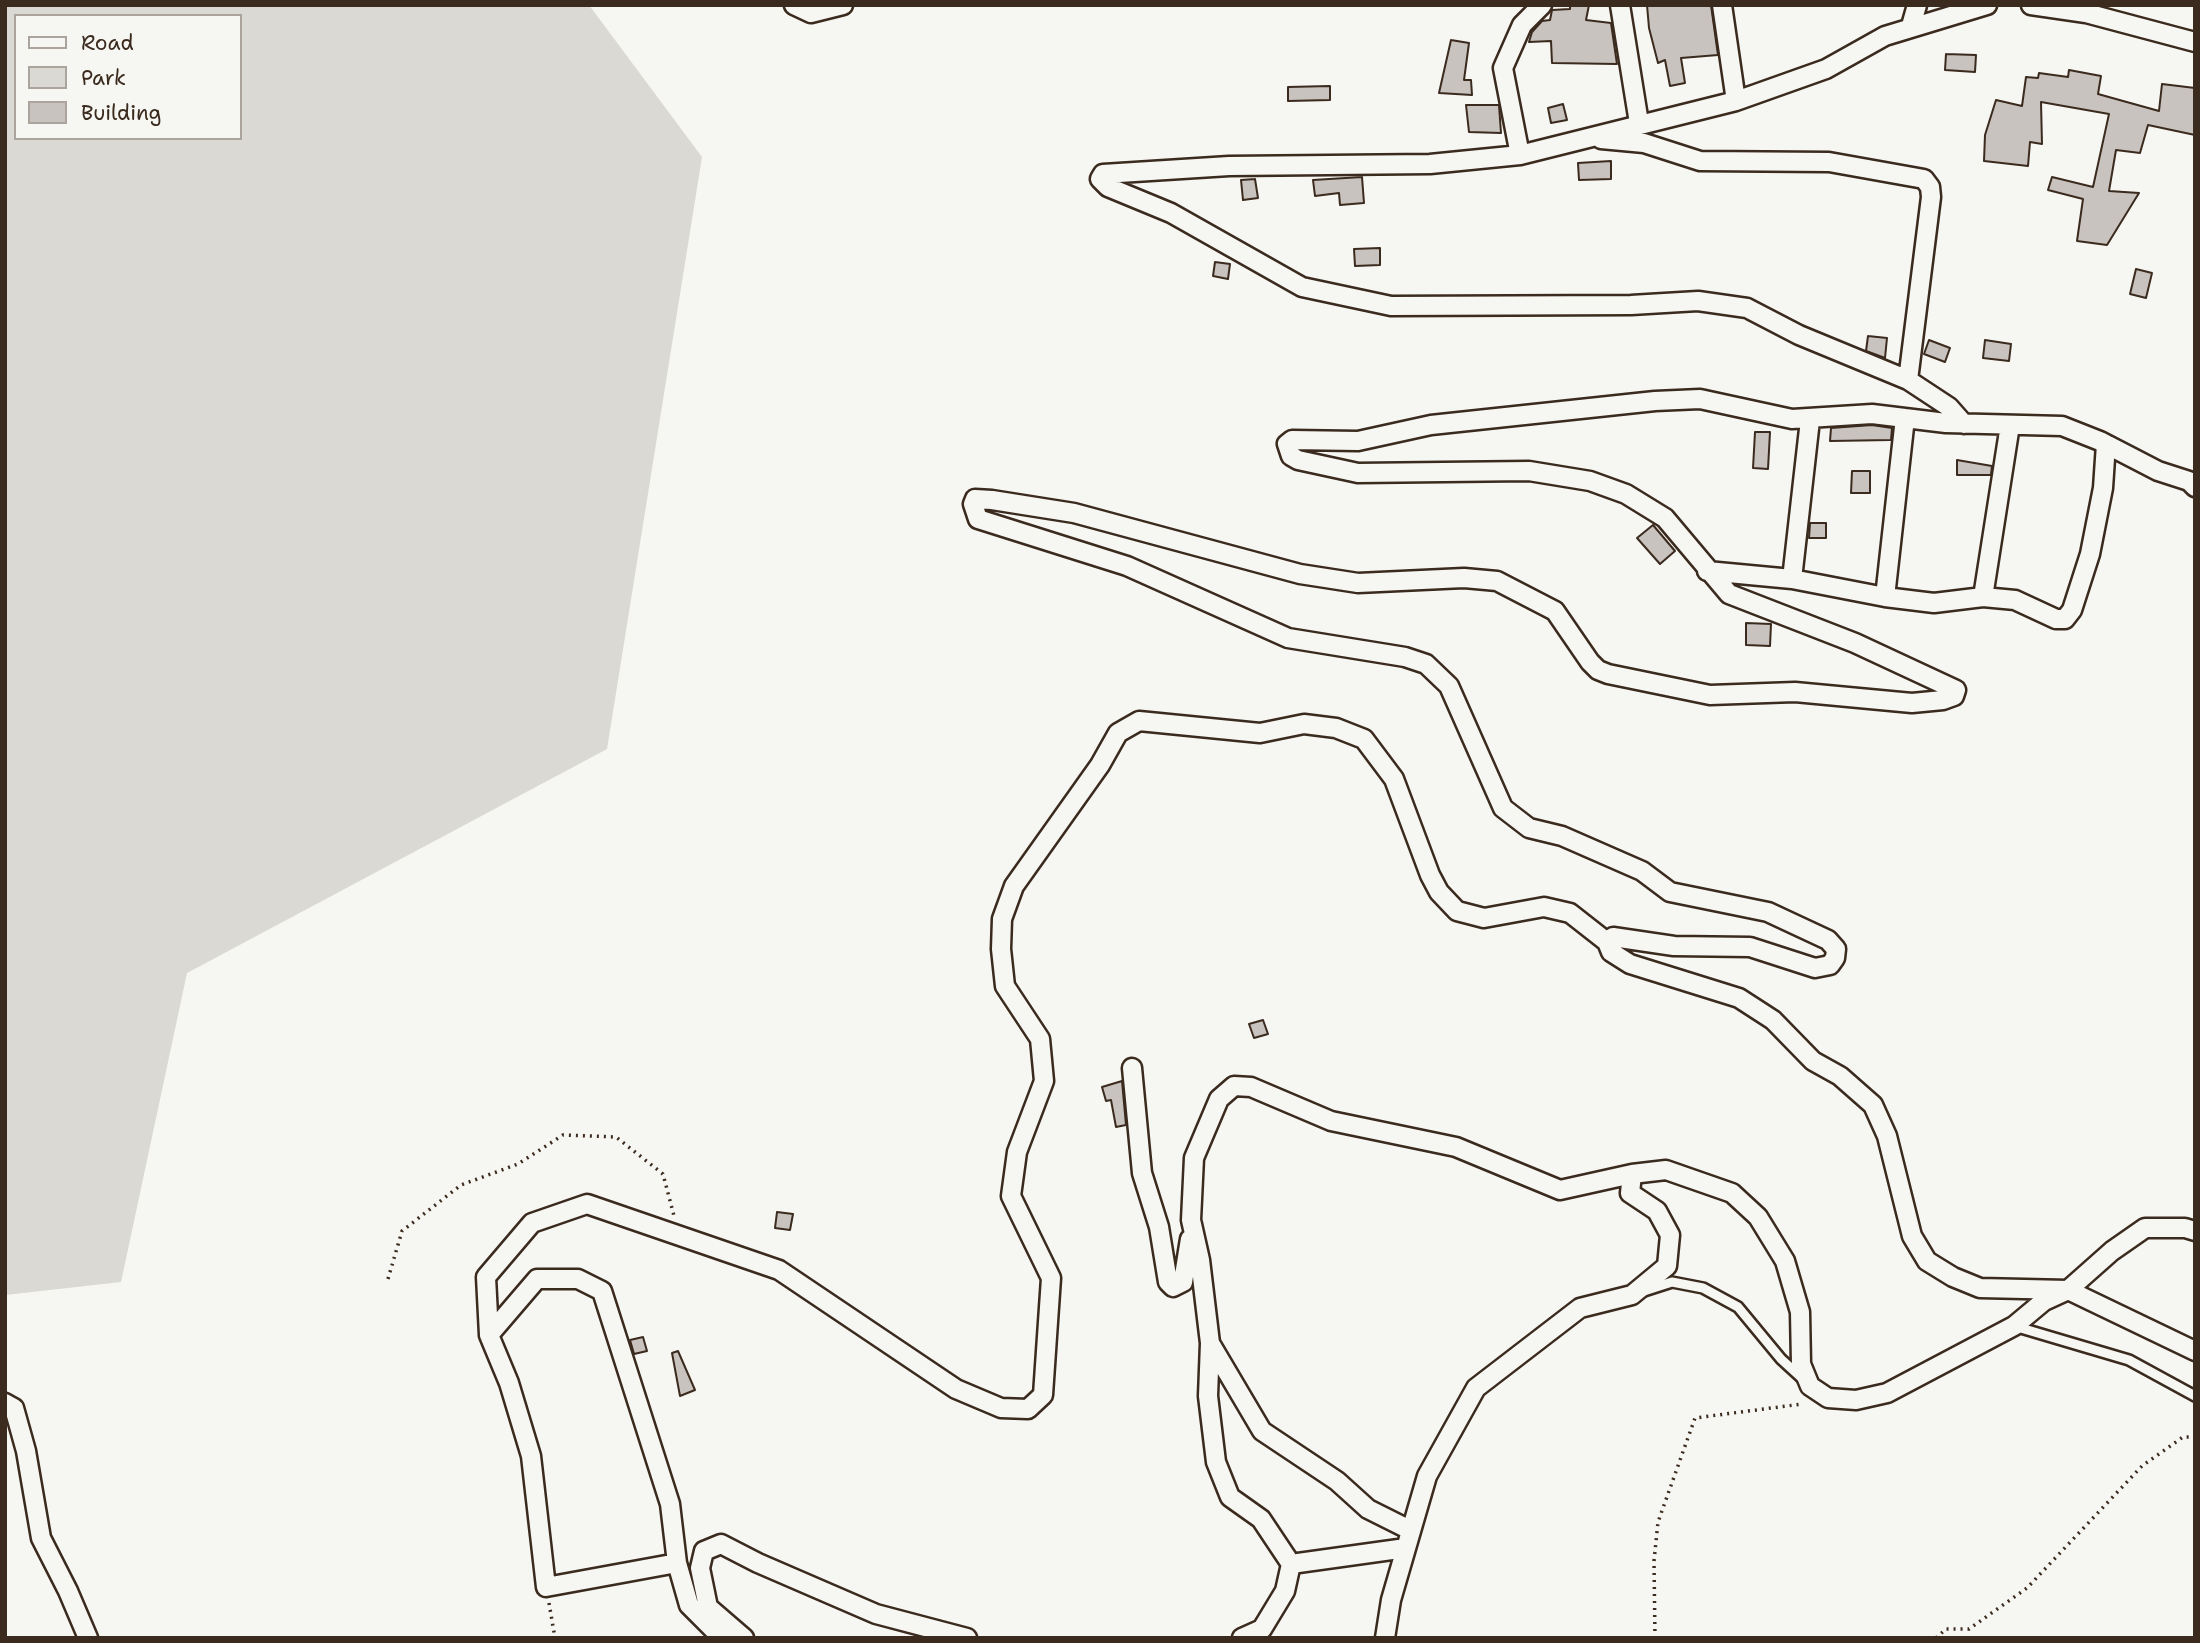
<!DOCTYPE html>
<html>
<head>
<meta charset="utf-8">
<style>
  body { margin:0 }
  #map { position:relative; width:2200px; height:1643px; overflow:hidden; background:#f6f6f2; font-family:"Shantell Sans",sans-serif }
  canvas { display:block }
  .frame { position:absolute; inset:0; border:7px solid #3b2a1e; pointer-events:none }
  .legend { position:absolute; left:14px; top:14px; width:228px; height:126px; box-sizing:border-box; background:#f6f6f2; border:2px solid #aba49d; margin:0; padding:9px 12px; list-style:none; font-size:21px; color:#3b2a1e }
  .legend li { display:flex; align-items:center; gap:14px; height:35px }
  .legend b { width:35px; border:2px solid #aba49d }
</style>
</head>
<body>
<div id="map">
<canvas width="2200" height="1643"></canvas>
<div class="frame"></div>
<ul class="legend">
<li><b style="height:9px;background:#f6f6f2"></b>Road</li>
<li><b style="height:19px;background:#dad9d3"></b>Park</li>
<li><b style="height:19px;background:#c8c3be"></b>Building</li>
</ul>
</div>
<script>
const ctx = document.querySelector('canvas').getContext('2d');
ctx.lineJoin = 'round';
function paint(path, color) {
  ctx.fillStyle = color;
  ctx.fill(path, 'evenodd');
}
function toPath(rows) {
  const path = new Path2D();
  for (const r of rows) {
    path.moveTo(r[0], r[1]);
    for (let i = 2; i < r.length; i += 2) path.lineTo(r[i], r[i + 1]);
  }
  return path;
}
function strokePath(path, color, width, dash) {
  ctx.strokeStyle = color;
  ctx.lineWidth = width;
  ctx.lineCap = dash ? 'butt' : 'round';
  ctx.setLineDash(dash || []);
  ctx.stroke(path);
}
paint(toPath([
  [5,5,589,5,702,157,607,749,187,973,121,1282,5,1295],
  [16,16,240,16,240,138,16,138]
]), '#dad9d3');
const building = toPath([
  [1570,5,1589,5,1586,20,1611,23,1617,64,1552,63,1551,41,1529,42,1532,32,1542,21,1550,20,1552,10,1570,9,1570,5],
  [1647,5,1711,5,1718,55,1681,58,1685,83,1670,86,1665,60,1658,63,1649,28,1647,5],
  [1451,40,1469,43,1464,80,1471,80,1472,95,1439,93,1451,40],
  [1946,54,1976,55,1975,72,1945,70,1946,54],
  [2069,70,2101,76,2098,94,2159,111,2162,84,2195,88,2195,135,2148,125,2140,153,2116,150,2109,191,2139,193,2107,245,2077,241,2083,199,2048,190,2052,177,2093,187,2109,114,2041,102,2042,144,2030,142,2028,166,1984,161,1985,135,1996,100,2022,106,2026,77,2038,78,2039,73,2068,77,2069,70],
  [1330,86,1330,100,1288,101,1288,87,1330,86],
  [1563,104,1567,120,1551,123,1548,108,1563,104],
  [1466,105,1499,105,1501,133,1469,132,1466,105],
  [1611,161,1611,179,1579,180,1578,163,1611,161],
  [1362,177,1364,203,1340,205,1339,193,1315,196,1313,180,1362,177],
  [1255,179,1258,198,1243,200,1241,180,1255,179],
  [1380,248,1380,265,1355,266,1354,249,1380,248],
  [1215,262,1230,264,1228,279,1213,276,1215,262],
  [2136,269,2152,273,2146,298,2130,294,2136,269],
  [1868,336,1887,338,1885,358,1866,351,1868,336],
  [1929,340,1950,348,1945,362,1924,354,1929,340],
  [1985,340,2011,344,2009,361,1983,358,1985,340],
  [1872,425,1892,428,1891,440,1830,441,1831,428,1872,425],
  [1755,432,1770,432,1768,469,1753,468,1755,432],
  [1957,460,1992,466,1991,475,1957,475,1957,460],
  [1852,471,1870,471,1870,493,1851,493,1852,471],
  [1810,523,1826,523,1826,538,1809,538,1810,523],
  [1653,525,1675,551,1660,564,1637,538,1653,525],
  [1746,623,1771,624,1770,646,1746,645,1746,623],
  [1263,1020,1268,1034,1254,1038,1249,1024,1263,1020],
  [1122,1081,1126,1125,1116,1127,1111,1100,1106,1101,1102,1087,1122,1081],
  [777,1212,793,1214,790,1230,775,1228,777,1212],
  [643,1337,647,1351,634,1354,630,1340,643,1337],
  [678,1351,695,1390,680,1396,672,1353,678,1351]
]);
paint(building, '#c8c3be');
strokePath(building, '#3b2a1e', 2);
const lane = toPath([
  [1644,1291,1672,1282,1703,1288,1738,1307,1781,1359,1804,1380],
  [2014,1326,2129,1360,2195,1396]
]);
const street = toPath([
  [794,5,811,13,843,5],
  [1620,5,1639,123],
  [1722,5,1736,101],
  [2031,5,2086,13,2195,42],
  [1911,26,1917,5],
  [1601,139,1644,143,1700,161,1829,162,1924,179,1930,187,1931,197,1908,380],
  [1520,155,1503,68,1522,25,1542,5],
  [1964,424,1949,407,1908,380,1799,335,1747,308,1698,301,1631,305,1391,306,1302,287,1171,213,1108,187,1100,179,1103,174,1229,166,1430,164,1520,155,1736,101,1826,69,1885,36,1987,5],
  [2195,487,2189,481,2158,471,2100,441,2062,426,1946,423,1872,414,1792,419,1700,399,1655,401,1431,425,1358,441,1292,440,1287,444,1291,456,1298,460,1358,473,1529,471,1590,481,1626,494,1665,518,1729,594,1855,643,1956,690,1954,696,1943,700,1912,703,1795,692,1710,695,1608,674,1598,670,1590,662,1555,611,1497,581,1464,578,1358,583,1300,574,1074,513,992,500,975,499,973,504,978,519,1127,566,1288,638,1405,657,1426,664,1449,686,1503,808,1529,828,1562,836,1642,871,1670,892,1768,912,1828,940,1836,949,1835,958,1830,965,1815,968,1750,947,1674,946,1613,937,1607,942,1611,952,1630,964,1739,998,1773,1020,1813,1061,1840,1076,1873,1105,1887,1136,1912,1236,1927,1261,1953,1277,1980,1288,2068,1290,2195,1351],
  [1707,571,1792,579,1885,597,1934,603,1983,597,2015,600,2056,619,2065,619,2072,610,2090,554,2103,488,2106,444],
  [1792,579,1810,420],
  [1885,597,1905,418],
  [1983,597,2010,425],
  [1132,1068,1142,1173,1159,1227,1168,1282,1173,1287,1183,1282,1190,1239],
  [489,1335,486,1277,532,1223,587,1204,779,1270,956,1389,1001,1408,1028,1409,1043,1395,1051,1278,1011,1196,1017,1152,1044,1081,1040,1039,1005,986,1001,949,1002,919,1014,886,1100,765,1118,733,1139,721,1260,733,1304,724,1336,728,1364,739,1394,779,1430,875,1439,892,1457,911,1484,918,1544,907,1570,913,1607,942],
  [1210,1343,1262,1431,1337,1481,1368,1509,1410,1530],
  [5,1403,14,1408,26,1451,41,1538,68,1591,88,1638],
  [677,1563,546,1587,531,1456,509,1383,489,1335,537,1279,578,1279,602,1291,670,1504,677,1563,689,1605,722,1638],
  [1291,1564,1406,1548],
  [744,1638,708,1607,700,1568,704,1551,721,1544,758,1563,876,1614,967,1638],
  [1242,1638,1262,1629,1285,1591,1291,1564,1261,1519,1230,1497,1216,1462,1208,1396,1210,1343,1200,1260,1191,1220,1194,1158,1219,1099,1234,1086,1251,1087,1331,1121,1456,1147,1560,1190,1632,1174],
  [1385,1638,1391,1600,1427,1476,1476,1388,1580,1308,1632,1295,1667,1266,1670,1235,1657,1211,1630,1193,1632,1174,1666,1170,1732,1193,1758,1217,1785,1261,1800,1312,1801,1364,1810,1386,1828,1398,1856,1400,1887,1393,2014,1326,2044,1301,2068,1290,2112,1251,2145,1228,2185,1228,2195,1231]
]);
strokePath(lane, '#3b2a1e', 14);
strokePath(street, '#3b2a1e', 23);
strokePath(toPath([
  [388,1279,402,1231,461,1185,518,1164,563,1135,616,1137,663,1174,674,1216],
  [549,1603,555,1638],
  [1655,1638,1654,1561,1658,1522,1695,1418,1802,1404],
  [1832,1638,1838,1638],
  [1936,1638,1946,1629,1969,1629,2027,1588,2142,1466,2183,1437,2195,1437]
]), '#3b2a1e', 3.5, [2, 5]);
strokePath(lane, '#f6f6f2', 9);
strokePath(street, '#f6f6f2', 18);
</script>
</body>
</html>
